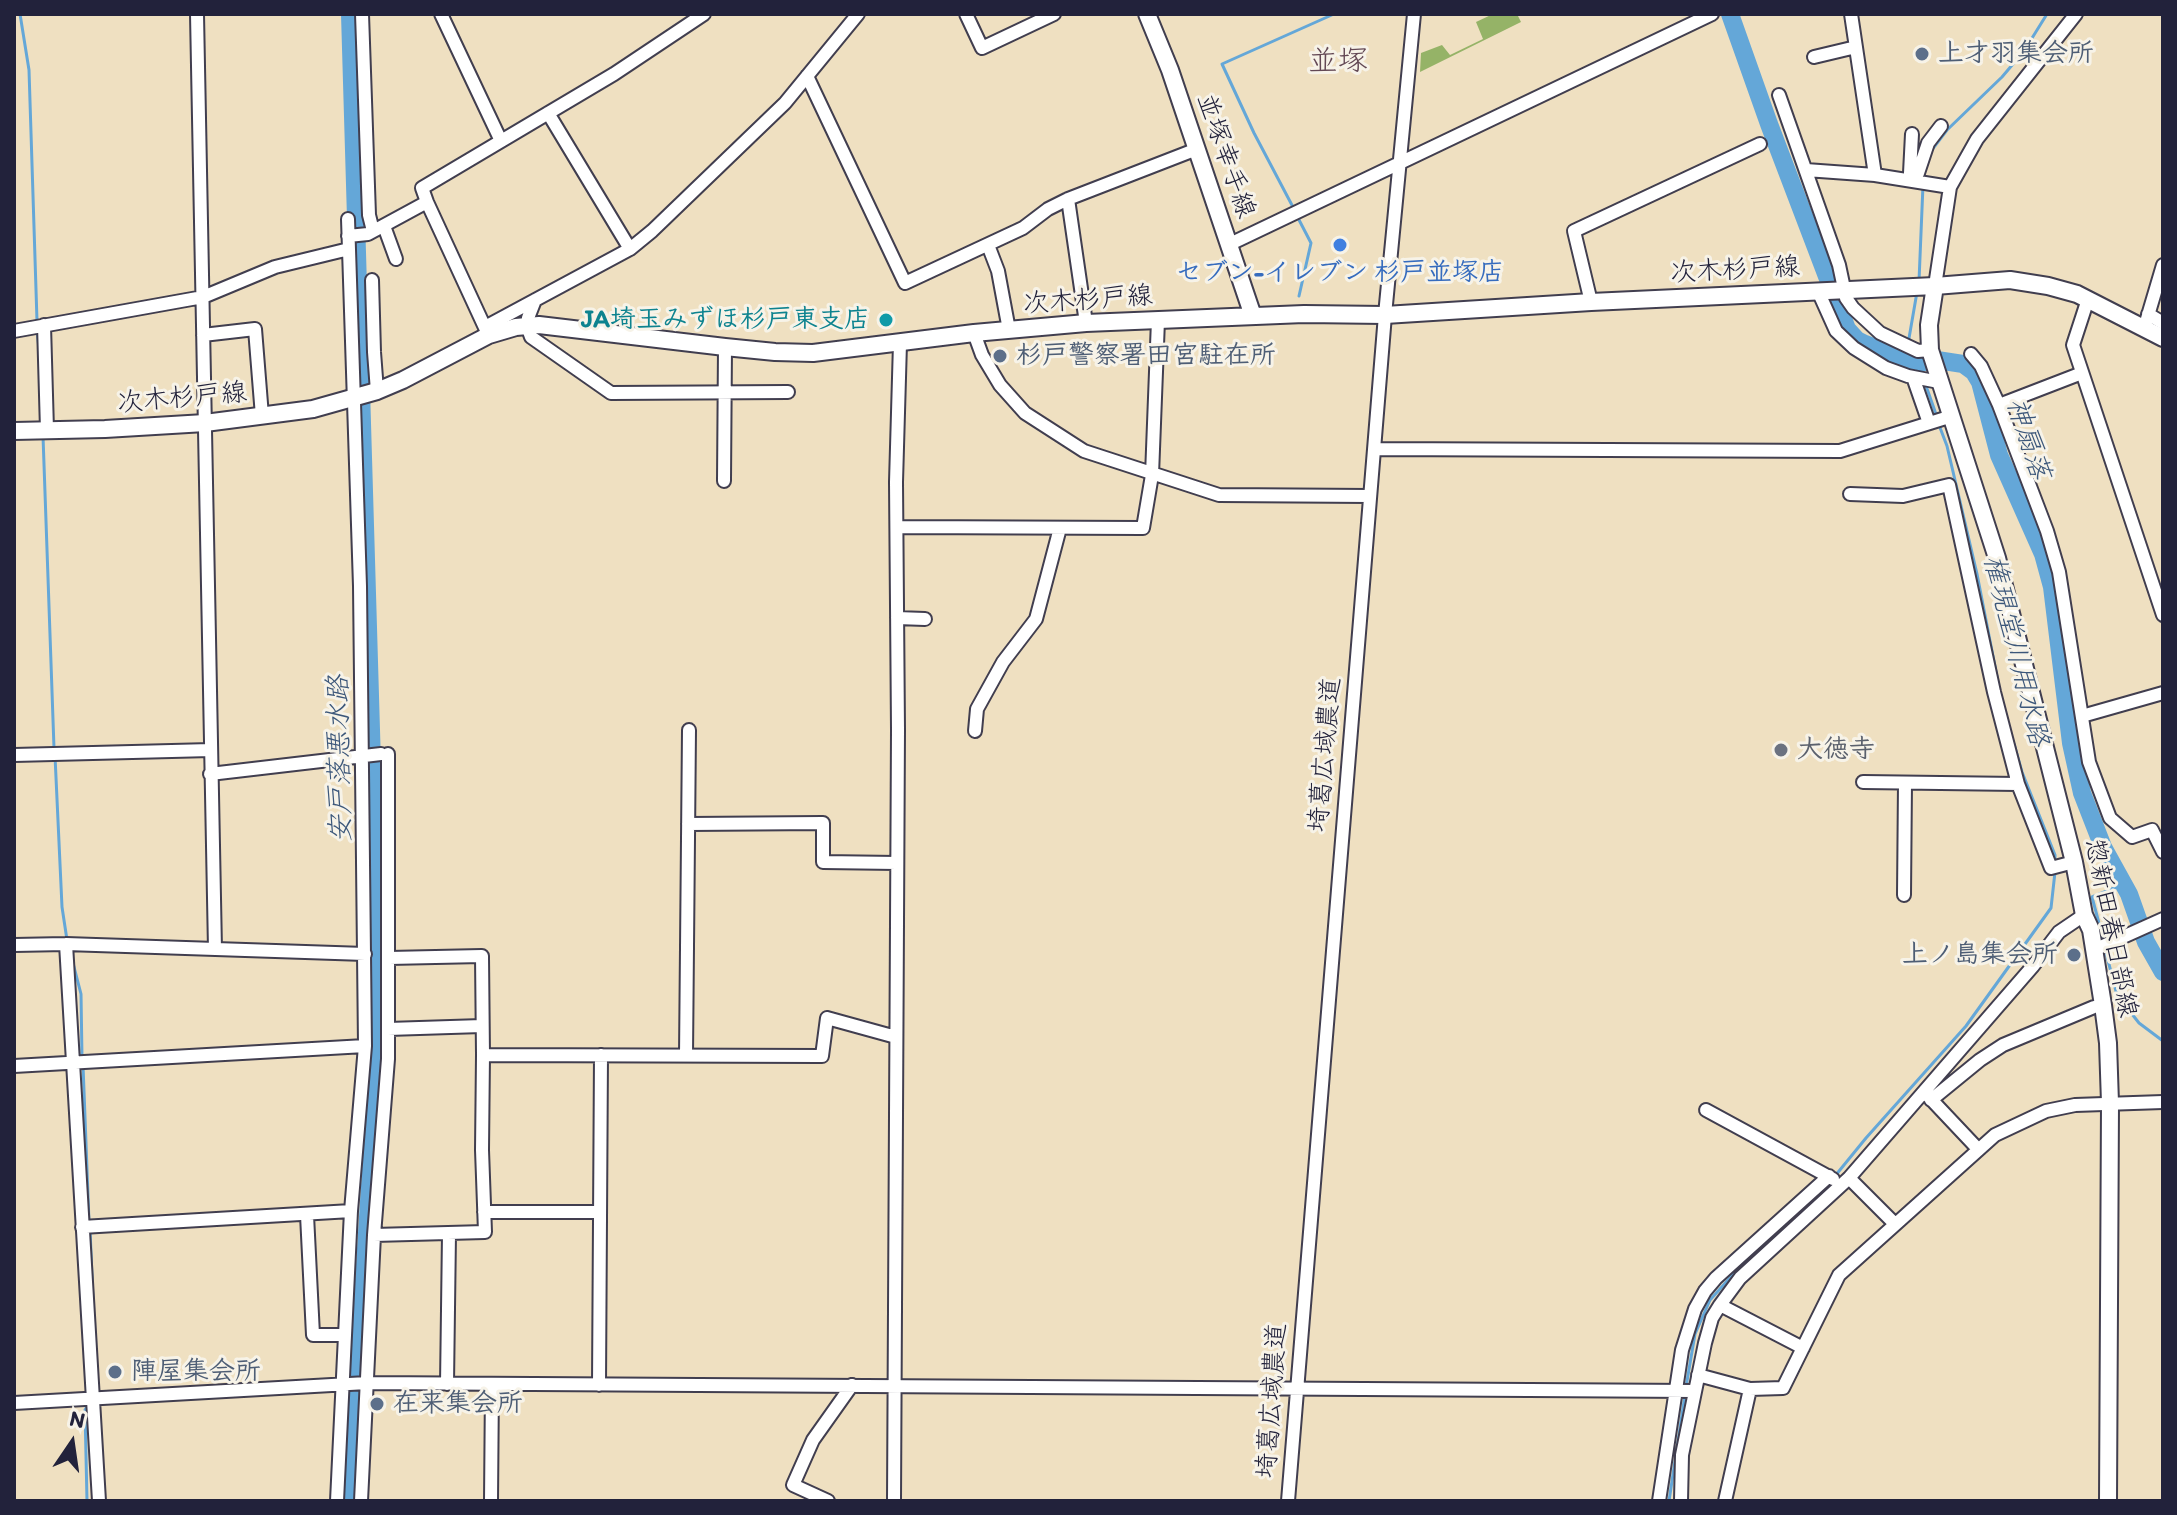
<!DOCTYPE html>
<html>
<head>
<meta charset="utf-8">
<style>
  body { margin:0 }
  #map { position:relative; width:2177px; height:1515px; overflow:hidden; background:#efe0c1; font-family:Itim,sans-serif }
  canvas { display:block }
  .frame { position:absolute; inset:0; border:16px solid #22223b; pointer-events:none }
  .north { position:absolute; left:32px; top:1403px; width:80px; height:80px; -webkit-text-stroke:6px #f7f3e8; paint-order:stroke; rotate:13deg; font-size:22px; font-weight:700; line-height:32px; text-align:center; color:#22223b }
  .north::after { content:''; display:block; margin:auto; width:28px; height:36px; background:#22223b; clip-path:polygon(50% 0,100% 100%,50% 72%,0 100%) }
</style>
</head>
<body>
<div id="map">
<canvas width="2177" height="1515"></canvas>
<div class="frame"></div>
<div class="north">N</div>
</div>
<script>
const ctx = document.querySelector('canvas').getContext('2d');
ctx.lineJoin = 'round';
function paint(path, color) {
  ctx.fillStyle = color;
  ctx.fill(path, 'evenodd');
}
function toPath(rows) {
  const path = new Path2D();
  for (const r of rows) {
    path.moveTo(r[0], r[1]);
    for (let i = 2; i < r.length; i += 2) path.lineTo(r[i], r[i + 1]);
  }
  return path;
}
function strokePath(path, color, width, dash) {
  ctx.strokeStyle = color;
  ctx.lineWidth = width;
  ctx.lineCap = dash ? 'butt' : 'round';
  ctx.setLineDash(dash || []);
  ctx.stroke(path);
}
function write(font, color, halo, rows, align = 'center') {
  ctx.font = font + ' Itim,"Klee One",sans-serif';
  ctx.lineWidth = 6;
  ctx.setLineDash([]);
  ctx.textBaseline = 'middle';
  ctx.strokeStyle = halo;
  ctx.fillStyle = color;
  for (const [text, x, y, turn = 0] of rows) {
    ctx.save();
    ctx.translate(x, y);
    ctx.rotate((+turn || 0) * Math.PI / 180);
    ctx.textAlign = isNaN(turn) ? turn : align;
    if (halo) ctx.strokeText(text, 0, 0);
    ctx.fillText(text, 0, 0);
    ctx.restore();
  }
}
paint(toPath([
  [1493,14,1517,14,1521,22,1420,72,1421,53,1442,45,1450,55,1483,39,1476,22]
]), '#95b367');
strokePath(toPath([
  [20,14,29,70,37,321],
  [1931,151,1947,130,2002,77,2024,51,2047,14],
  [1294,209,1254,133,1222,64,1334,14],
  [1297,216,1311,243,1299,296],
  [1919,281,1923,185],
  [37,329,39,349],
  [1908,344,1917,292],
  [1912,354,1922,376],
  [1925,383,1937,417],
  [1939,425,1947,446,1977,574,1998,682],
  [43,436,54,748],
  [2014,744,2022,772,2055,855,2055,865],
  [55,756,62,907,67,940],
  [2104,942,2092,897,2124,884],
  [2105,949,2117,995,2139,1023,2163,1041],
  [73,963,81,994,82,1058],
  [83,1065,89,1222],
  [1835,1176,1866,1138,1966,1026,2051,908,2055,872],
  [1795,1220,1825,1188],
  [90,1229,93,1301],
  [1686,1387,1695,1334,1710,1300,1746,1260,1786,1228],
  [87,1501,85,1410,89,1403],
  [1669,1501,1685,1395]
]), '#64a7d8', 3);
strokePath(toPath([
  [1730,14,1769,124,1847,329,1857,340,1865,344,1917,363,1937,360,1963,364,1974,372,1980,382,1999,455,2043,554,2052,587,2071,743,2082,793,2103,847,2129,894,2146,942,2163,972],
  [350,1501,377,1075,374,832,350,14]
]), '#64a7d8', 18);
const minor = toPath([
  [197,14,215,949],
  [362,14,369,215,373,231],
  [441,14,501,141],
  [966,14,982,48,1054,14],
  [1851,14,1875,175,1950,187],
  [1814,57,1856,47],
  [807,76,905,283,1023,228,1048,209,1068,199,1197,149],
  [1779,95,1839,265,1846,298,1853,308,1880,333,1918,351,1930,350],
  [548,113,630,249],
  [1912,134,1910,173,1913,181],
  [1806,170,1875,175],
  [1913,181,1918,173,1928,143,1941,126],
  [1068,199,1086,323],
  [384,226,396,259],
  [348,236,368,234,427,202],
  [1230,244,1712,14],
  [988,245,998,271,1009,330],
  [372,280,374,352,377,391],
  [1935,286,1950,187,1977,139,2076,14],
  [1818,291,1836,331,1854,348,1886,368,1908,376,1939,382],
  [2088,299,2073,345,2163,615],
  [535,300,528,318,527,326,531,337,611,393,788,392],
  [1591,302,1574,231,1760,144],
  [2148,314,2163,323],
  [44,325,47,430],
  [485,327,630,249,652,231,785,103,858,14],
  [2144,329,2163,265],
  [14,331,203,297,275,267,349,249],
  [487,332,427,202,422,188,614,74,704,14],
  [974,333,982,355,1000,385,1025,413,1084,451,1219,495,1370,496],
  [203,335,255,329,262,416],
  [1971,354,1981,366,1999,405,2047,531,2059,572,2089,762,2110,818,2132,837,2152,830,2163,852],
  [1913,377,1929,423],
  [1999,405,2082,373],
  [1374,449,1840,451,1952,416],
  [724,481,725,347],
  [1850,494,1903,496,1949,485,1994,692,2018,784],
  [897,527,1143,528,1152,475,1158,320],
  [897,618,925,619],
  [2082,716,2163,693],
  [975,731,977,709,1003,662,1036,619,1060,528],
  [14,755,211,750],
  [210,774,381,754],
  [1863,782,2018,784,2051,868,2074,862],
  [688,824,823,823,823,862,897,863],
  [1904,895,1905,783],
  [66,944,99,1501],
  [14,945,66,944,365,954],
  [2094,950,2163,919],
  [389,958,482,956,483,1055],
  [388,1029,482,1026],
  [686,1055,689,730],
  [14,1066,365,1046],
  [1928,1096,1978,1149],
  [1931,1100,1980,1060,2003,1045,2094,1007,2103,1005],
  [1706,1110,1833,1179],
  [1849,1178,1895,1224],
  [484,1212,600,1212],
  [307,1215,313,1335,344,1335],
  [82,1227,351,1211],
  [374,1235,388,1059,388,754],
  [1720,1305,1803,1348],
  [1698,1375,1750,1389,1783,1388,1839,1275,1995,1135,2046,1111,2075,1105,2163,1102],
  [447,1384,449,1234],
  [599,1385,601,1055],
  [14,1403,367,1383,1695,1391],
  [337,1501,351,1211,365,1046,360,586,348,219],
  [361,1501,374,1235,485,1232,482,1150,483,1055,822,1056,827,1018,896,1037],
  [491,1501,492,1384],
  [828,1501,793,1485,813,1440,852,1385],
  [894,1501,898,730,896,482,900,343],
  [1288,1501,1385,315,1414,14],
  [1659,1501,1682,1350,1695,1309,1705,1291,1716,1278,1829,1176],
  [1681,1501,1682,1455,1705,1343,1712,1318,1720,1305,1740,1278,1849,1178,2033,966,2059,932,2084,915],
  [1725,1501,1750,1389]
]);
const major = toPath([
  [1147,14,1170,70,1253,316],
  [1935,286,1929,325,1930,350,1997,558,2074,862,2084,915,2091,930,2103,1005,2108,1043,2110,1103,2108,1501],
  [14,431,105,429,205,423,313,409,377,391,403,380,489,335,516,327,539,325,725,347,775,352,813,353,974,333,1086,323,1304,314,1385,315,1591,302,1935,286,2010,280,2048,286,2077,294,2163,338]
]);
strokePath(minor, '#413e4f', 16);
strokePath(major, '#413e4f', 20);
strokePath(minor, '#fff', 12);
strokePath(major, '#fff', 16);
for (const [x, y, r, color] of [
  [1922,54,8,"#5c6f8a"],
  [1340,245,8,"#3f7fe0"],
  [886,320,8,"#0f9aa8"],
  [1000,356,8,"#5c6f8a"],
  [1781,750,8,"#6b7280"],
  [2074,955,8,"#5c6f8a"],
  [115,1372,8,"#5c6f8a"],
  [377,1404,8,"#5c6f8a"]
]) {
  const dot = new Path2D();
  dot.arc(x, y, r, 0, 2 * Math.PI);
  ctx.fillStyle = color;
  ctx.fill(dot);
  strokePath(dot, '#f7f3e8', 3);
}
write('bold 26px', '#4e5e75', '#f7f3e8', [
  ["上才羽集会所",1938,54],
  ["杉戸警察署田宮駐在所",1016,356],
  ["上ノ島集会所",2058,955,"right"],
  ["陣屋集会所",131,1372],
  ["在来集会所",393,1404]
], 'left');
write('26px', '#22223b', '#f7f3e8', [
  ["並塚幸手線",1225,156,71],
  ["次木杉戸線",1735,271,-3],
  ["次木杉戸線",1088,301,-4],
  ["次木杉戸線",182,399,-5],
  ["埼葛広域農道",1326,755,-85],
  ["惣新田春日部線",2110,928,79],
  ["埼葛広域農道",1273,1401,-86]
]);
write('bold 26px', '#366cbe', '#f7f3e8', [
  ["セブン-イレブン 杉戸並塚店",1340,273]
]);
write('bold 26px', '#0d838f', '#f7f3e8', [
  ["JA埼玉みずほ杉戸東支店",870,320]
], 'right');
write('bold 26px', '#5b616d', '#f7f3e8', [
  ["大徳寺",1797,750]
], 'left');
write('italic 28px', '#3c577a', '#f7f3e8', [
  ["神扇落",2027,439,72],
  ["権現堂川用水路",2015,651,76],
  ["安戸落悪水路",341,759,-91]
]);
write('30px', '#634854', '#f7f3e8', [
  ["並塚",1338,62]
]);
</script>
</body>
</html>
